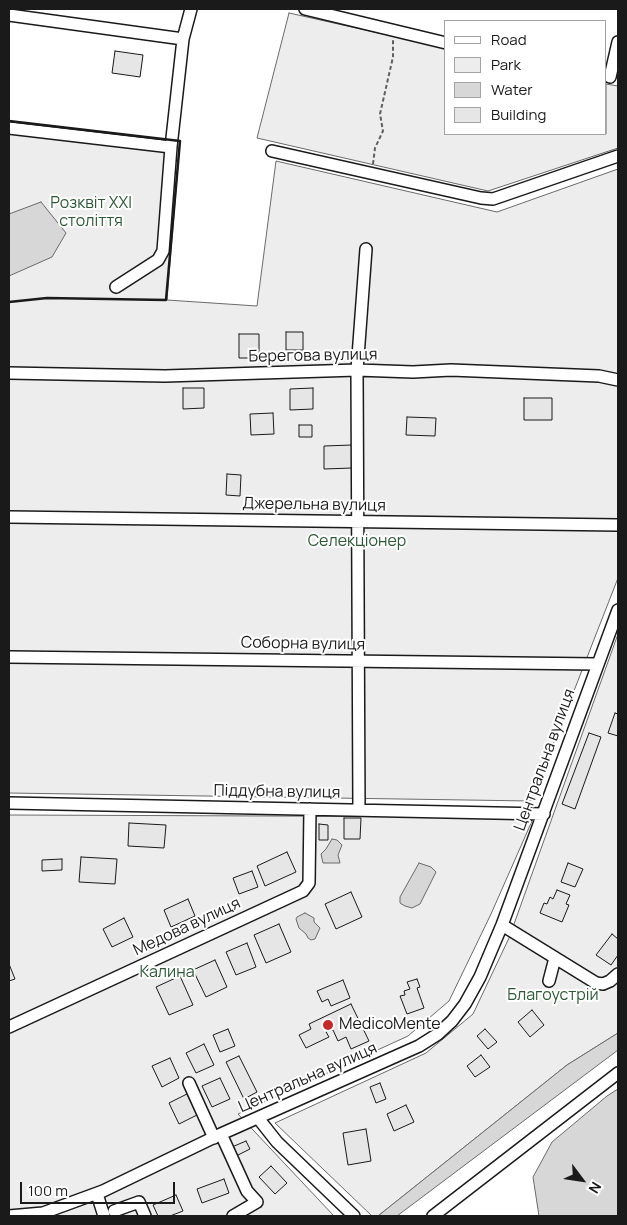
<!DOCTYPE html>
<html>
<head>
<meta charset="utf-8">
<style>
  body { margin:0 }
  #map { position:relative; width:627px; height:1225px; overflow:hidden; background:#fff; font-family:Manrope,sans-serif }
  canvas { display:block }
  .frame { position:absolute; inset:0; border:10px solid #1a1a1a; pointer-events:none }
  .legend { position:absolute; left:444px; top:20px; width:162px; height:115px; box-sizing:border-box; background:#fff; border:1px solid #a3a3a3; margin:0; padding:6px 9px; list-style:none; font-size:15px; color:#1a1a1a }
  .legend li { display:flex; align-items:center; gap:10px; height:25px }
  .legend b { width:25px; border:1px solid #a3a3a3 }
  .north { position:absolute; left:557px; top:1155px; width:50px; height:50px; -webkit-text-stroke:4px #fff; paint-order:stroke; rotate:121deg; font-size:14px; font-weight:700; line-height:20px; text-align:center; color:#1a1a1a }
  .north::after { content:''; display:block; margin:auto; width:18px; height:22px; background:#1a1a1a; clip-path:polygon(50% 0,100% 100%,50% 72%,0 100%) }
  .scale { position:absolute; left:20px; top:1182px; width:155px; height:22px; box-sizing:border-box; border:2px solid #1a1a1a; border-top:0; padding-left:6px; font-size:15px; line-height:18px; white-space:nowrap; color:#1a1a1a; -webkit-text-stroke:4px #fff; paint-order:stroke }
</style>
</head>
<body>
<div id="map">
<canvas width="627" height="1225"></canvas>
<div class="frame"></div>
<ul class="legend">
<li><b style="height:6px;background:#fff"></b>Road</li>
<li><b style="height:14px;background:#ededed"></b>Park</li>
<li><b style="height:14px;background:#d7d7d7"></b>Water</li>
<li><b style="height:14px;background:#e6e6e6"></b>Building</li>
</ul>
<div class="north">N</div>
<div class="scale">100 m</div>
</div>
<script>
const ctx = document.querySelector('canvas').getContext('2d');
ctx.lineJoin = 'round';
function paint(path, color) {
  ctx.fillStyle = color;
  ctx.fill(path, 'evenodd');
}
function toPath(rows) {
  const path = new Path2D();
  for (const r of rows) {
    path.moveTo(r[0], r[1]);
    for (let i = 2; i < r.length; i += 2) path.lineTo(r[i], r[i + 1]);
  }
  return path;
}
function strokePath(path, color, width, dash) {
  ctx.strokeStyle = color;
  ctx.lineWidth = width;
  ctx.lineCap = dash ? 'butt' : 'round';
  ctx.setLineDash(dash || []);
  ctx.stroke(path);
}
function write(font, color, halo, rows, align = 'center') {
  ctx.font = font + ' Manrope,sans-serif';
  ctx.lineWidth = 4;
  ctx.setLineDash([]);
  ctx.textBaseline = 'middle';
  ctx.strokeStyle = halo;
  ctx.fillStyle = color;
  for (const [text, x, y, turn = 0] of rows) {
    ctx.save();
    ctx.translate(x, y);
    ctx.rotate((+turn || 0) * Math.PI / 180);
    ctx.textAlign = isNaN(turn) ? turn : align;
    if (halo) ctx.strokeText(text, 0, 0);
    ctx.fillText(text, 0, 0);
    ctx.restore();
  }
}
const green = toPath([
  [289,13,446,48,446,134,606,134,606,84,618,86,618,148,488,191,257,138,289,13],
  [9,121,180,141,167,300,257,306,276,161,497,212,618,169,618,578,531,801,9,793,9,121],
  [618,634,618,1033,567,1065,378,1216,372,1216,275,1123,426,1053,473,1014,509,938,618,634],
  [9,815,527,817,532,821,491,914,449,1001,408,1036,238,1114,334,1216,9,1216,9,815]
]);
paint(green, '#ededed');
strokePath(green, '#6a6a6a', 1);
const water = toPath([
  [41,202,66,233,52,257,9,276,9,214,41,202],
  [332,839,337,840,342,845,338,855,340,863,323,863,321,854,326,849,332,839],
  [419,863,431,867,436,872,420,904,412,908,405,906,400,903,400,897,419,863],
  [305,913,314,918,314,922,320,928,315,939,311,940,308,938,306,934,299,928,296,919,297,917,305,913],
  [618,1033,618,1050,397,1216,378,1216,567,1065,618,1033],
  [618,1089,618,1216,539,1216,533,1177,552,1142,607,1096,618,1089]
]);
paint(water, '#d7d7d7');
strokePath(water, '#6a6a6a', 1);
const building = toPath([
  [115,51,143,55,140,77,112,73,115,51],
  [286,332,303,332,303,350,286,350,286,332],
  [239,334,259,334,259,358,239,358,239,334],
  [183,388,204,388,204,408,183,409,183,388],
  [313,388,313,409,290,410,290,389,313,388],
  [524,398,552,398,552,420,524,420,524,398],
  [273,413,274,434,251,435,250,414,273,413],
  [407,417,436,418,435,436,406,435,407,417],
  [299,425,312,425,312,437,299,437,299,425],
  [352,445,352,468,324,469,324,446,352,445],
  [227,474,241,475,240,496,226,495,227,474],
  [615,713,618,714,618,736,608,733,615,713],
  [589,733,601,737,575,809,562,804,589,733],
  [344,818,361,818,360,839,344,839,344,818],
  [129,823,166,825,164,848,128,846,129,823],
  [319,824,328,825,328,840,319,840,319,824],
  [287,852,296,872,265,886,257,866,287,852],
  [81,857,117,859,115,884,79,882,81,857],
  [62,859,62,870,42,871,42,860,62,859],
  [568,863,583,869,575,887,561,882,568,863],
  [252,871,258,887,239,894,233,878,252,871],
  [557,890,570,895,566,904,569,905,562,922,540,913,544,903,547,904,550,897,553,899,557,890],
  [351,892,362,917,336,929,325,904,351,892],
  [188,899,195,916,171,927,164,910,188,899],
  [124,918,133,937,112,947,103,929,124,918],
  [279,924,291,952,266,963,254,935,279,924],
  [612,934,618,939,618,955,611,965,596,955,612,934],
  [247,943,256,967,236,975,226,952,247,943],
  [215,960,227,987,206,997,193,970,215,960],
  [9,964,15,979,9,981,9,964],
  [180,976,193,1005,169,1015,156,987,180,976],
  [417,979,420,987,417,988,424,1008,407,1014,400,996,405,995,404,991,410,989,407,982,417,979],
  [343,980,350,998,331,1006,328,999,322,1002,317,991,343,980],
  [351,1004,369,1041,351,1049,346,1037,338,1041,333,1030,326,1032,329,1037,306,1048,299,1035,311,1029,309,1024,351,1004],
  [532,1010,544,1025,530,1037,518,1022,532,1010],
  [228,1029,235,1046,220,1052,213,1035,228,1029],
  [485,1029,497,1042,488,1049,477,1036,485,1029],
  [204,1044,214,1065,196,1073,186,1053,204,1044],
  [481,1055,490,1067,475,1077,467,1066,481,1055],
  [239,1056,257,1092,244,1099,226,1062,239,1056],
  [170,1058,179,1078,162,1087,152,1066,170,1058],
  [220,1078,230,1099,212,1107,202,1086,220,1078],
  [380,1083,386,1099,376,1103,370,1087,380,1083],
  [187,1094,197,1115,179,1124,169,1103,187,1094],
  [406,1105,414,1122,394,1131,387,1114,406,1105],
  [366,1129,371,1161,348,1165,343,1133,366,1129],
  [246,1141,250,1149,236,1156,232,1147,246,1141],
  [271,1166,287,1183,275,1194,259,1177,271,1166],
  [224,1179,229,1193,202,1203,197,1189,224,1179],
  [176,1195,183,1211,170,1216,158,1216,153,1205,176,1195]
]);
paint(building, '#e6e6e6');
strokePath(building, '#1a1a1a', 1);
const minor = toPath([
  [305,9,446,43],
  [9,15,183,39],
  [610,77,618,42],
  [9,128,171,147,163,251,158,260,116,287],
  [171,147,183,39,191,9],
  [272,151,481,198,493,199,618,156],
  [9,373,165,376,357,370,413,372,451,370,599,376,618,380],
  [9,517,618,525],
  [9,657,597,664],
  [9,803,544,814],
  [359,810,357,370,366,249],
  [502,925,596,983,603,984,610,981,618,974],
  [549,981,555,958],
  [9,1027,303,891,309,883,310,809],
  [189,1083,214,1138],
  [258,1118,277,1142,354,1216],
  [221,1134,247,1191,257,1202,233,1216],
  [97,1194,104,1216],
  [114,1211,139,1202,145,1216],
  [9,1216,43,1213,103,1191,221,1134,419,1046,438,1034,452,1021,465,1004,480,977,502,925,618,610],
  [433,1216,618,1073]
]);
strokePath(minor, '#1a1a1a', 14);
strokePath(toPath([
  [373,164,375,148,383,131,380,114,393,57,393,40]
]), '#5f5f5f', 2, [4, 2.5]);
strokePath(minor, '#fff', 11);
strokePath(toPath([
  [9,121,180,141,166,300,47,298,9,302]
]), '#1a1a1a', 2.5);
for (const [x, y, r, color] of [
  [328,1025,6,"#c62828"]
]) {
  const dot = new Path2D();
  dot.arc(x, y, r, 0, 2 * Math.PI);
  ctx.fillStyle = color;
  ctx.fill(dot);
  strokePath(dot, '#fff', 2);
}
write('16px', '#2b5a34', '#fff', [
  ["Розквіт XXI",91,204],
  ["століття",91,222],
  ["Селекціонер",357,542],
  ["Калина",167,973],
  ["Благоустрій",553,996]
]);
write('16px', '#1a1a1a', '#fff', [
  ["Берегова вулиця",313,356,-1],
  ["Джерельна вулиця",314,505,1],
  ["Соборна вулиця",303,644,1],
  ["Центральна вулиця",545,760,-70],
  ["Піддубна вулиця",277,792,1],
  ["Медова вулиця",187,927,-25],
  ["Центральна вулиця",308,1078,-24]
]);
write('16px', '#1a1a1a', '#fff', [
  ["MedicoMente",339,1025]
], 'left');
</script>
</body>
</html>
